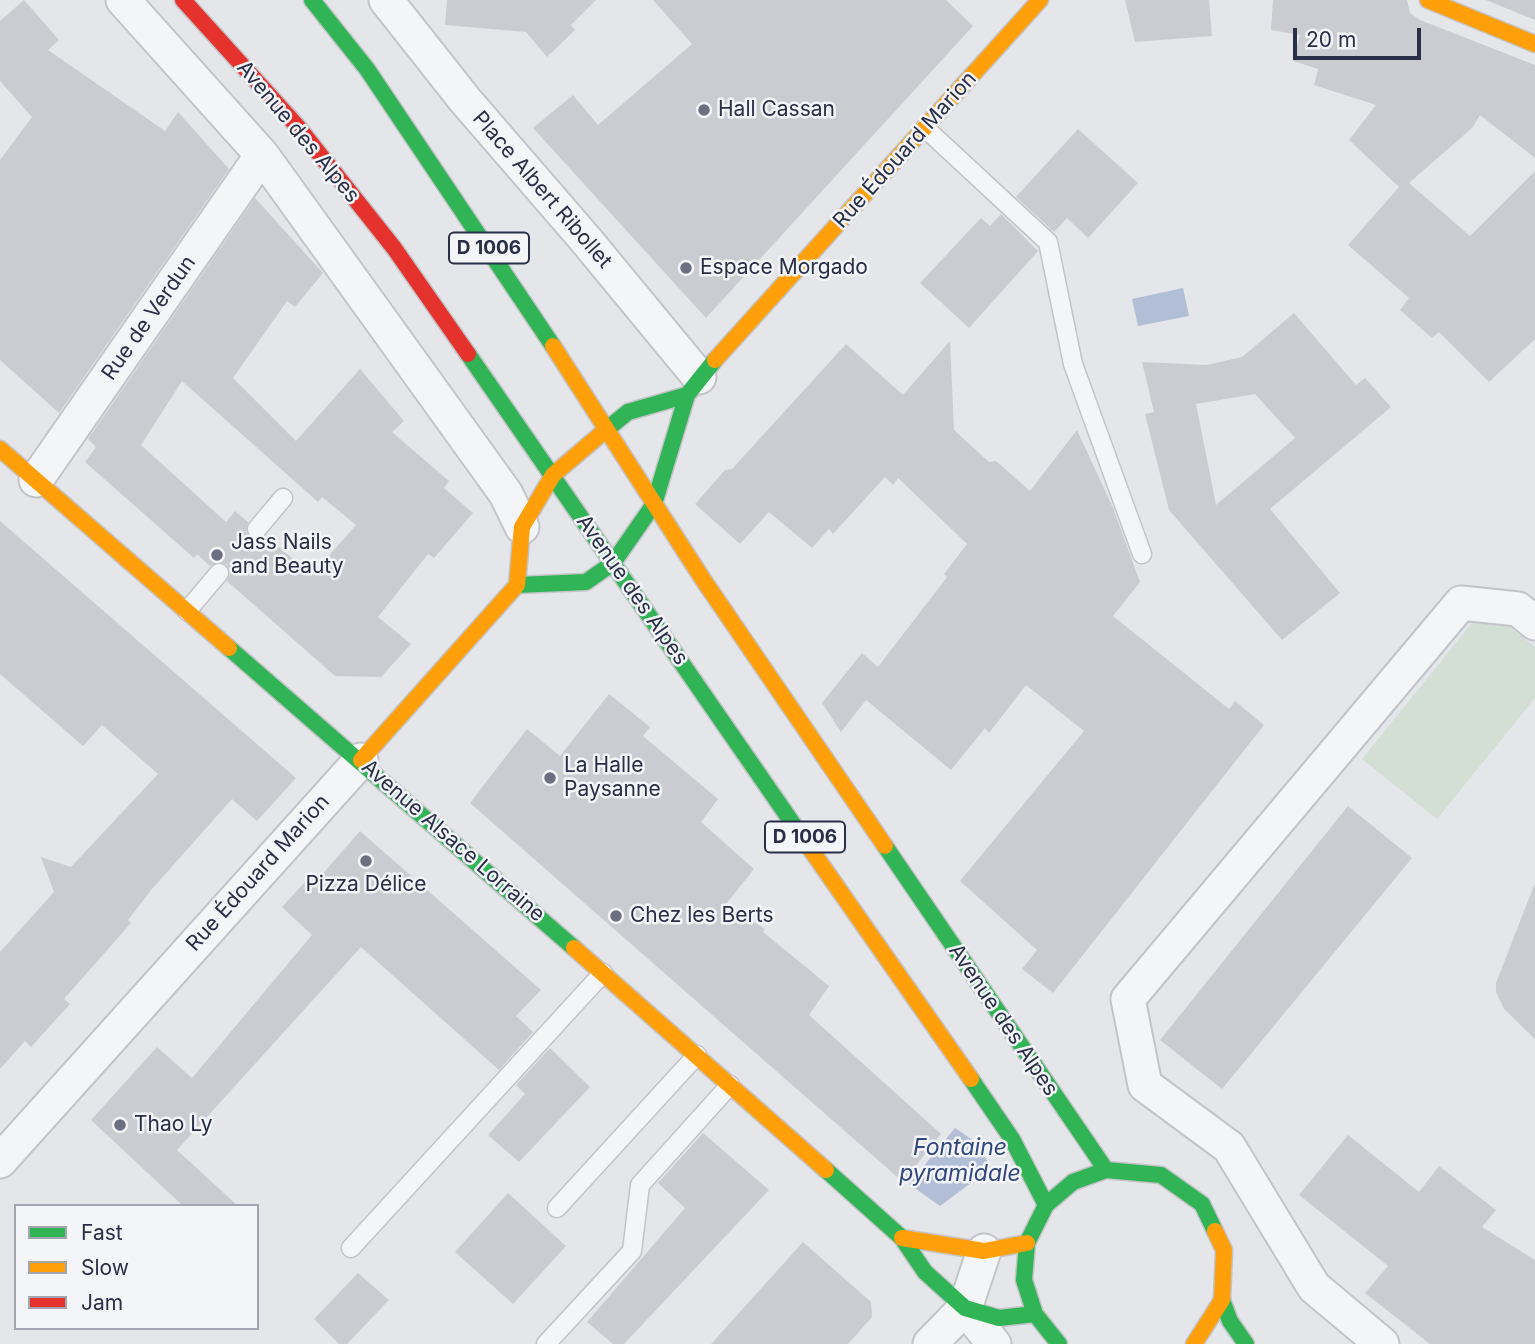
<!DOCTYPE html>
<html>
<head>
<meta charset="utf-8">
<style>
  body { margin:0 }
  #map { position:relative; width:1535px; height:1344px; overflow:hidden; background:#e5e6ea; font-family:Inter,sans-serif }
  canvas { display:block }
  .legend { position:absolute; left:14px; top:1204px; width:245px; height:126px; box-sizing:border-box; background:#f3f5f9; border:2px solid #a2a6b1; margin:0; padding:9px 12px; list-style:none; font-size:21px; color:#292f46 }
  .legend li { display:flex; align-items:center; gap:14px; height:35px }
  .legend b { width:35px; border:2px solid #a2a6b1 }
  .scale { position:absolute; left:1293px; top:28px; width:128px; height:32px; box-sizing:border-box; border:4px solid #292f46; border-top:0; padding-left:9px; font-size:21px; line-height:24px; white-space:nowrap; color:#292f46; -webkit-text-stroke:5px #f3f5f9; paint-order:stroke }
</style>
</head>
<body>
<div id="map">
<canvas width="1535" height="1344"></canvas>
<ul class="legend">
<li><b style="height:9px;background:#30b455"></b>Fast</li>
<li><b style="height:9px;background:#ff9f0a"></b>Slow</li>
<li><b style="height:9px;background:#e5322d"></b>Jam</li>
</ul>
<div class="scale">20 m</div>
</div>
<script>
const ctx = document.querySelector('canvas').getContext('2d');
ctx.lineJoin = 'round';
function paint(path, color) {
  ctx.fillStyle = color;
  ctx.fill(path, 'evenodd');
}
function toPath(rows) {
  const path = new Path2D();
  for (const r of rows) {
    path.moveTo(r[0], r[1]);
    for (let i = 2; i < r.length; i += 2) path.lineTo(r[i], r[i + 1]);
  }
  return path;
}
function strokePath(path, color, width, dash) {
  ctx.strokeStyle = color;
  ctx.lineWidth = width;
  ctx.lineCap = dash ? 'butt' : 'round';
  ctx.setLineDash(dash || []);
  ctx.stroke(path);
}
function write(font, color, halo, rows, align = 'center') {
  ctx.font = font + ' Inter,sans-serif';
  ctx.lineWidth = 5;
  ctx.setLineDash([]);
  ctx.textBaseline = 'middle';
  ctx.strokeStyle = halo;
  ctx.fillStyle = color;
  for (const [text, x, y, turn = 0] of rows) {
    ctx.save();
    ctx.translate(x, y);
    ctx.rotate((+turn || 0) * Math.PI / 180);
    ctx.textAlign = isNaN(turn) ? turn : align;
    if (halo) ctx.strokeText(text, 0, 0);
    ctx.fillText(text, 0, 0);
    ctx.restore();
  }
}
paint(toPath([
  [1485,607,1535,647,1535,698,1437,819,1362,759]
]), '#d3ded5');
paint(toPath([
  [1183,288,1189,316,1138,326,1132,299],
  [955,1128,977,1143,991,1168,940,1206,909,1184]
]), '#b2bdd6');
paint(toPath([
  [24,0,59,40,48,50,165,131,178,112,229,169,59,413,0,360,0,160,32,117,0,81,0,21],
  [447,0,596,0,571,25,575,30,547,57,526,32,445,25],
  [653,0,946,0,973,26,706,318,533,128,573,95,598,125,692,44],
  [1125,0,1209,0,1212,36,1135,42],
  [1273,0,1407,0,1410,13,1420,20,1535,65,1535,158,1480,115,1472,128,1409,183,1470,236,1535,171,1535,339,1489,382,1439,332,1432,338,1400,310,1409,298,1348,245,1399,187,1349,140,1376,105,1314,85,1318,69,1293,61,1300,35,1271,30],
  [1486,0,1535,0,1535,20],
  [1078,129,1138,183,1088,238,1067,218,1054,232,1016,197],
  [255,198,323,273,295,307,287,301,233,378,296,441,360,369,404,421,392,432,449,481,444,488,473,513,434,558,428,554,378,617,411,644,381,677,335,676,227,581,230,574,227,565,220,562,210,566,197,554,194,558,85,462,96,447,88,439],
  [182,381,318,502,322,497,356,525,312,575,266,536,260,540,250,538,246,532,248,522,235,511,226,522,141,445],
  [1001,214,1038,251,969,328,920,283,981,218,990,226],
  [1294,313,1356,385,1365,378,1391,407,1270,509,1340,593,1282,640,1169,510,1145,414,1154,412,1142,362,1207,365,1242,357],
  [1255,394,1295,438,1216,505,1196,404],
  [950,341,954,430,989,462,996,461,1030,491,1077,430,1113,508,1140,582,1113,616,1229,709,1235,701,1264,725,1053,993,1022,969,1037,950,960,881,1084,731,1026,685,989,733,985,728,951,770,866,700,841,732,822,703,862,653,878,667,947,577,944,574,967,544,898,478,893,485,885,477,833,534,829,529,812,548,769,512,740,544,695,504,725,470,732,469,846,344,903,395],
  [0,521,296,778,257,821,232,799,152,889,128,920,131,923,64,999,70,1004,31,1047,25,1041,0,1069,0,952,54,892,41,857,71,867,158,774,102,725,83,746,0,674],
  [609,694,650,727,643,736,718,799,701,822,754,869,726,904,765,929,763,932,829,986,809,1015,941,1134,903,1182,470,803,527,729,560,756],
  [1348,806,1412,858,1222,1089,1160,1040],
  [360,831,541,990,516,1016,533,1032,499,1070,361,947,177,1150,238,1206,183,1206,91,1120,157,1047,192,1078,312,935,282,907,314,872,319,878],
  [1535,883,1535,1039,1504,1009,1496,992,1496,983],
  [550,1048,590,1087,519,1162,488,1135,525,1094,516,1085],
  [703,1133,769,1190,624,1344,613,1344,587,1322,685,1208,658,1183],
  [1348,1135,1419,1192,1439,1166,1496,1210,1482,1227,1535,1260,1535,1344,1430,1344,1365,1293,1388,1266,1299,1195],
  [508,1193,566,1246,513,1304,455,1252],
  [803,1242,871,1302,872,1317,848,1344,711,1344],
  [358,1273,389,1300,347,1344,339,1344,314,1319]
]), '#cbccd1');
const lane = toPath([
  [925,128,1048,242,1073,364,1142,554],
  [257,529,283,498],
  [187,611,219,573],
  [557,1208,697,1055],
  [351,1248,603,973],
  [546,1344,632,1251,640,1185,730,1085]
]);
const street = toPath([
  [123,0,262,155,506,494,522,527],
  [386,0,465,100,586,240,699,377],
  [36,480,262,155],
  [0,1161,361,760],
  [965,1308,994,1344],
  [930,1344,965,1308,984,1251],
  [1382,1344,1314,1287,1229,1147,1145,1085,1128,999,1461,603,1518,609,1535,623]
]);
const fast = toPath([
  [312,0,367,69,553,346],
  [468,354,800,834],
  [601,434,628,412,687,395],
  [517,585,586,582,613,563,654,504,687,395,715,360],
  [229,648,574,948],
  [885,846,1106,1170],
  [971,1079,1012,1139,1046,1205],
  [826,1170,902,1238,925,1272,965,1308,999,1318,1035,1314],
  [1222,1300,1230,1321,1246,1344],
  [1059,1344,1035,1314,1024,1280,1027,1243,1046,1205,1073,1182,1106,1170,1161,1175,1202,1204,1215,1231]
]);
const slow = toPath([
  [1428,0,1535,44],
  [553,346,702,578,885,846],
  [715,360,1040,0],
  [0,449,229,648],
  [361,760,517,585,522,527,553,475,601,434],
  [800,834,971,1079],
  [574,948,826,1170],
  [902,1238,984,1251,1027,1243],
  [1194,1344,1222,1300,1224,1250,1215,1231]
]);
const jam = toPath([
  [183,0,298,127,394,248,468,354]
]);
strokePath(lane, '#c3c4c8', 21);
strokePath(street, '#c3c4c8', 37);
strokePath(fast, '#c3c4c8', 19);
strokePath(slow, '#c3c4c8', 19);
strokePath(jam, '#c3c4c8', 19);
strokePath(lane, '#f4f5f7', 18);
strokePath(street, '#f4f5f7', 33);
strokePath(fast, '#30b455', 16);
strokePath(slow, '#ff9f0a', 16);
strokePath(jam, '#e5322d', 16);
for (const [x, y, r, color] of [
  [704,110,7,"#6b6f7f"],
  [686,268,7,"#6b6f7f"],
  [217,555,7,"#6b6f7f"],
  [550,778,7,"#6b6f7f"],
  [366,861,7,"#6b6f7f"],
  [616,916,7,"#6b6f7f"],
  [120,1125,7,"#6b6f7f"]
]) {
  const dot = new Path2D();
  dot.arc(x, y, r, 0, 2 * Math.PI);
  ctx.fillStyle = color;
  ctx.fill(dot);
  strokePath(dot, '#f3f5f9', 2.5);
}
for (const [x, y, w] of [
  [489,248,80],
  [805,837,80]
]) {
  const box = new Path2D();
  box.roundRect(x - w / 2, y - 15.5, w, 31, 5);
  ctx.fillStyle = '#f3f5f9';
  ctx.fill(box);
  strokePath(box, '#292f46', 2);
}
write('bold 19px', '#292f46', null, [
  ["D 1006",489,248],
  ["D 1006",805,837]
]);
write('21px', '#292f46', '#f3f5f9', [
  ["Hall Cassan",718,110],
  ["Espace Morgado",700,268],
  ["Jass Nails",231,543],
  ["and Beauty",231,567],
  ["La Halle",564,766],
  ["Paysanne",564,790],
  ["Pizza Délice",366,885,"center"],
  ["Chez les Berts",630,916],
  ["Thao Ly",134,1125]
], 'left');
write('21px', '#292f46', '#f3f5f9', [
  ["Avenue des Alpes",298,132,50],
  ["Rue Édouard Marion",905,150,-48],
  ["Place Albert Ribollet",542,190,49],
  ["Rue de Verdun",149,318,-55],
  ["Avenue des Alpes",632,590,55],
  ["Avenue Alsace Lorraine",453,841,41],
  ["Rue Édouard Marion",258,873,-48],
  ["Avenue des Alpes",1003,1020,56]
]);
write('italic 23px', '#30467d', '#f3f5f9', [
  ["Fontaine",960,1148],
  ["pyramidale",960,1174]
]);
</script>
</body>
</html>
